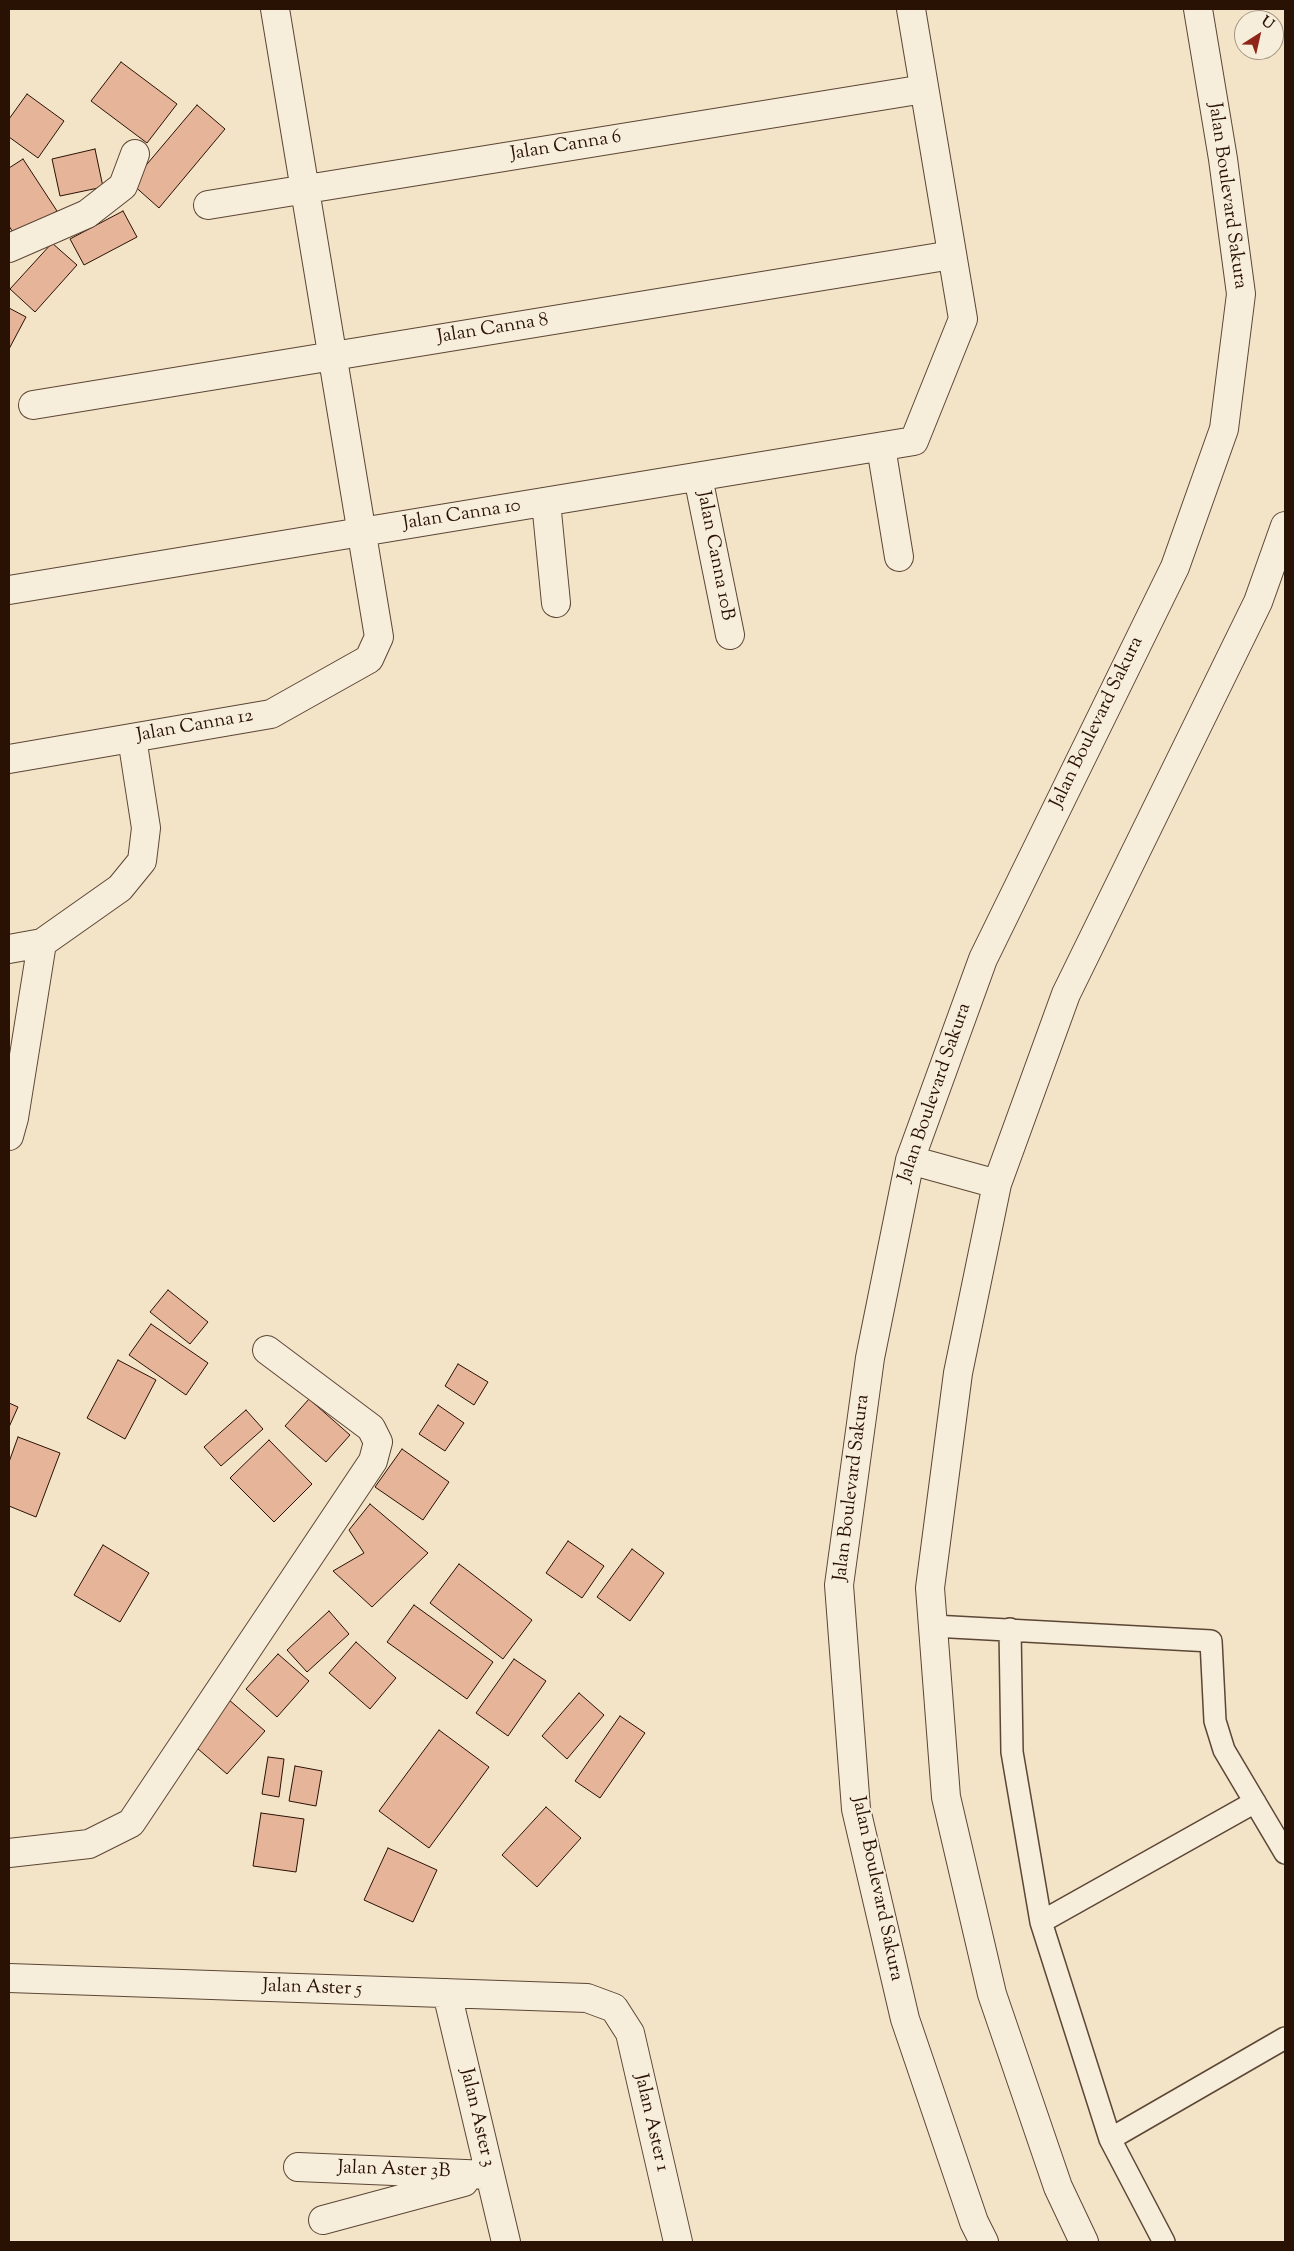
<!DOCTYPE html>
<html>
<head>
<meta charset="utf-8">
<style>
  body { margin:0 }
  #map { position:relative; width:1294px; height:2251px; overflow:hidden; background:#f3e4c7; font-family:"Sorts Mill Goudy",serif }
  canvas { display:block }
  .frame { position:absolute; inset:0; border:10px solid #291104; pointer-events:none }
  .north { position:absolute; left:1234px; top:10px; width:50px; height:50px; box-sizing:border-box; background:#f7eddb; border:1px solid #a59585; border-radius:50%; rotate:35deg; font-size:14px; font-weight:700; line-height:20px; text-align:center; color:#291104 }
  .north::after { content:''; display:block; margin:auto; width:18px; height:22px; background:#8f2418; clip-path:polygon(50% 0,100% 100%,50% 72%,0 100%) }
</style>
</head>
<body>
<div id="map">
<canvas width="1294" height="2251"></canvas>
<div class="frame"></div>
<div class="north">U</div>
</div>
<script>
const ctx = document.querySelector('canvas').getContext('2d');
ctx.lineJoin = 'round';
function paint(path, color) {
  ctx.fillStyle = color;
  ctx.fill(path, 'evenodd');
}
function toPath(rows) {
  const path = new Path2D();
  for (const r of rows) {
    path.moveTo(r[0], r[1]);
    for (let i = 2; i < r.length; i += 2) path.lineTo(r[i], r[i + 1]);
  }
  return path;
}
function strokePath(path, color, width, dash) {
  ctx.strokeStyle = color;
  ctx.lineWidth = width;
  ctx.lineCap = dash ? 'butt' : 'round';
  ctx.setLineDash(dash || []);
  ctx.stroke(path);
}
function write(font, color, halo, rows, align = 'center') {
  ctx.font = font + ' "Sorts Mill Goudy",serif';
  ctx.lineWidth = 4;
  ctx.setLineDash([]);
  ctx.textBaseline = 'middle';
  ctx.strokeStyle = halo;
  ctx.fillStyle = color;
  for (const [text, x, y, turn = 0] of rows) {
    ctx.save();
    ctx.translate(x, y);
    ctx.rotate((+turn || 0) * Math.PI / 180);
    ctx.textAlign = isNaN(turn) ? turn : align;
    if (halo) ctx.strokeText(text, 0, 0);
    ctx.fillText(text, 0, 0);
    ctx.restore();
  }
}
const building = toPath([
  [121,62,177,104,147,143,91,101,121,62],
  [27,94,64,121,38,158,9,137,9,119,27,94],
  [197,105,225,129,159,208,131,183,197,105],
  [95,149,103,187,60,196,52,159,95,149],
  [23,159,57,211,16,237,9,226,9,168,23,159],
  [123,211,137,237,84,265,70,239,123,211],
  [52,243,77,265,35,312,10,289,52,243],
  [9,308,26,317,9,349,9,308],
  [168,1290,208,1322,190,1344,150,1312,168,1290],
  [151,1324,208,1363,186,1395,129,1355,151,1324],
  [118,1360,156,1380,125,1439,87,1418,118,1360],
  [458,1364,488,1382,474,1405,445,1386,458,1364],
  [309,1399,350,1435,326,1462,285,1426,309,1399],
  [9,1403,18,1407,9,1427,9,1403],
  [438,1405,464,1423,445,1451,419,1434,438,1405],
  [246,1410,263,1429,221,1466,204,1447,246,1410],
  [18,1437,60,1453,36,1517,9,1506,9,1462,18,1437],
  [269,1440,312,1484,274,1522,230,1478,269,1440],
  [402,1449,449,1482,423,1520,375,1487,402,1449],
  [370,1504,428,1553,372,1607,333,1571,364,1553,349,1530,370,1504],
  [568,1541,604,1566,582,1598,546,1573,568,1541],
  [103,1545,149,1573,120,1622,74,1595,103,1545],
  [632,1549,664,1573,630,1621,597,1597,632,1549],
  [459,1564,532,1620,503,1659,430,1603,459,1564],
  [414,1605,493,1662,467,1699,387,1642,414,1605],
  [329,1611,349,1634,307,1672,287,1650,329,1611],
  [356,1642,396,1678,370,1709,329,1673,356,1642],
  [278,1654,309,1681,277,1717,246,1689,278,1654],
  [514,1659,546,1681,508,1736,476,1713,514,1659],
  [579,1693,604,1715,567,1759,542,1736,579,1693],
  [228,1699,265,1731,227,1774,190,1742,228,1699],
  [620,1716,645,1733,600,1798,575,1781,620,1716],
  [439,1730,489,1767,429,1848,379,1811,439,1730],
  [268,1757,284,1759,279,1797,262,1794,268,1757],
  [295,1766,322,1771,316,1806,289,1801,295,1766],
  [546,1807,581,1838,537,1887,502,1855,546,1807],
  [261,1813,304,1819,296,1872,253,1866,261,1813],
  [388,1848,437,1870,413,1922,364,1900,388,1848]
]);
paint(building, '#e6b499');
strokePath(building, '#291104', 1);
const lane = toPath([
  [933,1626,1211,1641,1215,1721,1224,1750,1285,1853],
  [1010,1629,1012,1752,1041,1922,1110,2139,1164,2242],
  [1041,1922,1255,1802],
  [1110,2139,1285,2038]
]);
const street = toPath([
  [208,205,924,89],
  [9,248,87,214,123,186,135,154],
  [33,405,952,255],
  [881,447,899,557],
  [698,477,730,635],
  [546,502,556,603],
  [9,590,914,441,963,319,911,9],
  [9,759,271,714,369,659,379,637,275,9],
  [9,949,42,943],
  [9,1136,14,1118,42,943,120,888,142,861,146,828,132,738],
  [910,1160,997,1184],
  [9,1853,89,1844,131,1823,373,1461,378,1442,371,1428,267,1350],
  [9,1978,587,1998,614,2008,630,2033,678,2242],
  [447,1993,506,2242],
  [298,2167,489,2175],
  [323,2220,464,2182],
  [984,2242,974,2222,905,2019,856,1809,839,1585,870,1358,910,1160,983,959,1175,567,1224,429,1241,294,1223,159,1198,9],
  [1084,2242,1058,2187,992,1994,946,1797,930,1588,958,1373,997,1184,1066,994,1258,602,1285,526]
]);
strokePath(lane, '#5c4635', 24);
strokePath(street, '#5c4635', 30);
strokePath(lane, '#f7eddb', 21);
strokePath(street, '#f7eddb', 28);
write('19px', '#291104', '#f7eddb', [
  ["Jalan Canna 6",566,147,-9],
  ["Jalan Boulevard Sakura",1226,196,82],
  ["Jalan Canna 8",493,330,-9],
  ["Jalan Canna 10",462,516,-9],
  ["Jalan Canna 10B",714,556,79],
  ["Jalan Boulevard Sakura",1098,723,-64],
  ["Jalan Canna 12",195,727,-10],
  ["Jalan Boulevard Sakura",936,1093,-71],
  ["Jalan Boulevard Sakura",853,1488,-83],
  ["Jalan Boulevard Sakura",876,1889,78],
  ["Jalan Aster 5",312,1989,2],
  ["Jalan Aster 3",476,2118,77],
  ["Jalan Aster 1",650,2123,77],
  ["Jalan Aster 3B",394,2171,2]
]);
</script>
</body>
</html>
